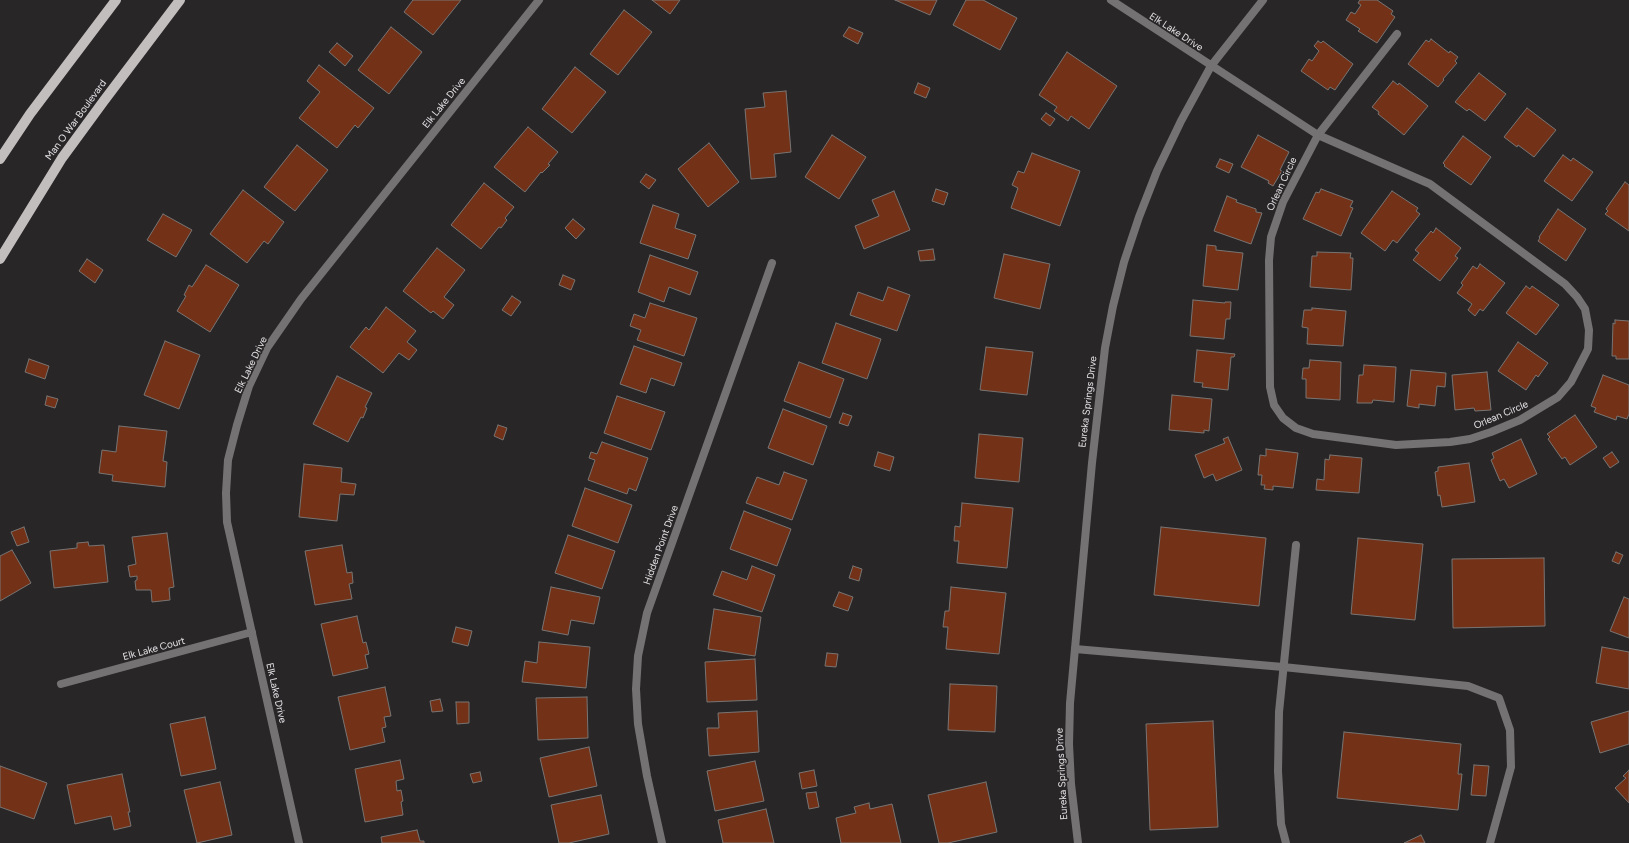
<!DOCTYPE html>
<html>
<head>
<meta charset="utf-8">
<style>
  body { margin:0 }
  canvas { display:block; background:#292628 }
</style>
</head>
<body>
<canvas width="1629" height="843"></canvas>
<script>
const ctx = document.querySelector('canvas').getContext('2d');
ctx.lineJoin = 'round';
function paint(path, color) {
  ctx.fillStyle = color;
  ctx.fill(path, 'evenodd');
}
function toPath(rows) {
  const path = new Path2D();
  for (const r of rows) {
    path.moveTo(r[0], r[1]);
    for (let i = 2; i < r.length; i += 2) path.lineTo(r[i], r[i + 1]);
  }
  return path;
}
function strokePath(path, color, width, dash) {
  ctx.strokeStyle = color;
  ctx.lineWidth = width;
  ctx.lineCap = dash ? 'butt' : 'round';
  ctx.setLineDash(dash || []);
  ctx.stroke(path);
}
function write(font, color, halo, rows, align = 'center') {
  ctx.font = font + ' Figtree,sans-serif';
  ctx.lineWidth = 3.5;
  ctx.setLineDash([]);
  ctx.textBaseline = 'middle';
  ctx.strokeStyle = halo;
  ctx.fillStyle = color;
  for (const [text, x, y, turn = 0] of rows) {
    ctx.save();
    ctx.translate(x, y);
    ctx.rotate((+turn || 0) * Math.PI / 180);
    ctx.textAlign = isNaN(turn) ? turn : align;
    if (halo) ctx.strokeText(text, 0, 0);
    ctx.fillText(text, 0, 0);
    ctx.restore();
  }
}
const building = toPath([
  [413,0,461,0,433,35,404,12,413,0],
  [652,0,680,0,670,14,652,0],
  [895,0,937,0,930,15,895,0],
  [966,0,983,0,1017,18,1000,50,953,25,966,0],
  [1360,0,1377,0,1393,11,1391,14,1395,17,1377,43,1358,31,1360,29,1346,20,1351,12,1355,14,1361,5,1358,3,1360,0],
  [624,10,652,32,618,75,590,54,624,10],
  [391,27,422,52,389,94,358,70,391,27],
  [849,27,863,33,858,44,843,36,849,27],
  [1431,39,1449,53,1450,51,1458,57,1455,61,1457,63,1443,79,1444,80,1438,87,1408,64,1426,40,1429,42,1431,39],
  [1318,41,1321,43,1323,41,1353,64,1335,90,1330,87,1328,90,1301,71,1309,59,1312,61,1319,51,1314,46,1318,41],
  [337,43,353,56,345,66,329,52,337,43],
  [1067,52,1117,86,1089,129,1071,116,1068,121,1054,111,1057,107,1039,95,1067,52],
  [319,65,374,108,358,128,355,125,337,148,299,118,320,92,307,81,319,65],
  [575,67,606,92,572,133,542,109,575,67],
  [1479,73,1506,94,1485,121,1469,109,1467,111,1455,102,1479,73],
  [1393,81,1398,85,1399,83,1428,106,1404,135,1378,114,1379,112,1372,107,1393,81],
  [918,83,930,88,926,98,914,93,918,83],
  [786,91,791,152,774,154,776,177,751,179,745,109,765,107,763,93,786,91],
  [1527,108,1556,130,1534,157,1518,145,1517,147,1504,137,1527,108],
  [1046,113,1055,119,1050,126,1041,119,1046,113],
  [528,127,558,152,548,164,550,165,542,173,541,172,525,192,494,167,528,127],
  [832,135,866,157,839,199,805,177,832,135],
  [1258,135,1289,152,1280,170,1282,171,1273,186,1268,183,1269,181,1241,167,1258,135],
  [1463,136,1491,157,1471,185,1444,166,1445,165,1443,163,1463,136],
  [709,143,739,182,708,207,678,169,709,143],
  [297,145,328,170,295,211,264,187,297,145],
  [1032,153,1080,171,1060,226,1011,208,1018,188,1012,185,1018,171,1024,173,1032,153],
  [1563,155,1571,161,1573,158,1593,172,1572,201,1544,181,1563,155],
  [1220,159,1233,164,1229,173,1216,167,1220,159],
  [646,174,656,180,649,189,640,182,646,174],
  [1625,182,1629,185,1629,231,1605,214,1608,211,1606,209,1625,182],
  [484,183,514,207,505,218,507,220,501,228,499,227,481,249,451,225,484,183],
  [936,189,948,193,944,205,932,201,936,189],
  [1321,189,1353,201,1350,207,1353,208,1341,236,1303,219,1316,192,1319,193,1321,189],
  [243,190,284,222,268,244,264,241,247,263,210,234,243,190],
  [894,191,910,230,864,249,855,226,879,216,872,200,894,191],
  [1392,191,1418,208,1416,211,1420,214,1397,243,1393,240,1385,251,1361,233,1392,191],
  [1227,196,1237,200,1236,202,1256,209,1256,212,1262,213,1251,244,1214,231,1227,196],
  [653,205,679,214,675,228,696,235,688,259,640,243,653,205],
  [1558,209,1586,229,1566,261,1538,241,1540,238,1539,237,1558,209],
  [163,214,192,230,176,257,147,240,163,214],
  [573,219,585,229,576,239,565,228,573,219],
  [1436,228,1461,248,1455,256,1458,258,1440,281,1413,260,1419,253,1415,250,1431,231,1433,233,1436,228],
  [1207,245,1216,246,1216,250,1243,253,1238,290,1203,286,1207,245],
  [437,248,465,270,444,297,454,305,443,319,433,311,431,313,403,291,437,248],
  [933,249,935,260,920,261,918,251,933,249],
  [1317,252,1351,253,1350,258,1353,258,1351,290,1310,287,1312,256,1317,256,1317,252],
  [1004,254,1050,264,1040,309,994,298,1004,254],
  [650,255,698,272,690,295,669,287,664,302,638,292,650,255],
  [87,259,103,270,95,283,79,271,87,259],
  [1480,264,1505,283,1483,311,1480,309,1475,316,1468,310,1472,304,1457,293,1463,285,1461,283,1473,266,1477,269,1480,264],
  [206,265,239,285,210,332,177,311,186,296,184,295,189,285,192,287,206,265],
  [563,275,575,280,571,290,559,285,563,275],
  [1526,286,1530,289,1532,286,1559,305,1536,335,1506,313,1526,286],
  [888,287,910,295,897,331,850,315,858,292,883,301,888,287],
  [512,296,521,302,511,316,502,310,512,296],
  [1193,300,1225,303,1225,302,1231,302,1230,319,1226,319,1224,339,1190,336,1193,300],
  [650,303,697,318,684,356,637,340,641,330,630,326,634,314,645,318,650,303],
  [386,307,416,331,407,342,417,350,409,360,399,353,383,373,350,347,366,327,369,330,386,307],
  [1312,308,1346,311,1343,346,1307,344,1308,328,1302,327,1304,310,1312,310,1312,308],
  [1615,320,1629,321,1629,359,1616,359,1616,356,1612,356,1613,323,1615,324,1615,320],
  [836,323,881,339,867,379,822,363,836,323],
  [165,341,200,355,179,409,144,395,165,341],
  [1518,342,1548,363,1538,377,1536,375,1526,390,1498,371,1518,342],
  [634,346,682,363,674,386,651,378,646,393,620,384,634,346],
  [986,347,1033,352,1027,395,980,390,986,347],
  [1197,350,1235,354,1234,357,1231,357,1228,390,1202,387,1203,383,1194,382,1197,350],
  [29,359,49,366,45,379,25,372,29,359],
  [1310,360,1341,362,1340,400,1306,398,1306,379,1302,379,1303,368,1309,368,1310,360],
  [799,362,844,379,830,418,784,401,799,362],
  [1364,365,1396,367,1394,402,1373,400,1372,403,1357,403,1359,375,1363,375,1364,365],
  [1411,370,1446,373,1445,387,1437,386,1435,406,1419,404,1419,408,1407,406,1411,370],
  [1487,372,1491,410,1475,411,1474,408,1455,410,1452,375,1487,372],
  [1603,375,1629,385,1629,414,1627,419,1617,416,1616,420,1594,412,1596,408,1591,406,1603,375],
  [337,376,372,393,365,407,367,408,363,418,361,417,348,442,313,424,337,376],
  [1172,395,1212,399,1209,431,1204,430,1204,433,1169,430,1172,395],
  [47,396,58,399,55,408,45,405,47,396],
  [617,396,665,412,651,450,604,433,617,396],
  [783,409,827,426,813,465,768,448,783,409],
  [843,413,852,416,848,426,839,423,843,413],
  [1575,415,1597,447,1570,465,1565,457,1562,459,1548,439,1550,437,1547,434,1575,415],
  [498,425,507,428,503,440,494,436,498,425],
  [119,426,167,431,163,461,167,462,165,487,112,481,113,475,99,473,102,450,116,452,119,426],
  [979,434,1023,438,1019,482,975,478,979,434],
  [1228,437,1242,470,1216,481,1213,474,1204,478,1195,455,1225,443,1223,439,1228,437],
  [1521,439,1537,474,1509,488,1504,479,1500,481,1491,460,1494,458,1492,453,1521,439],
  [602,442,648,458,636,491,629,488,627,494,588,480,595,460,589,458,591,452,597,454,602,442],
  [1266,449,1298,453,1293,488,1273,486,1273,490,1264,489,1265,485,1261,485,1262,475,1258,475,1260,455,1266,456,1266,449],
  [878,452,894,457,890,471,874,466,878,452],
  [1612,452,1619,462,1610,468,1603,458,1612,452],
  [1330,455,1362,458,1359,493,1316,490,1317,479,1324,480,1325,459,1329,460,1330,455],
  [1469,463,1475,502,1442,507,1440,495,1438,496,1435,472,1438,471,1438,467,1469,463],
  [304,464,342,468,341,482,356,484,354,495,340,494,337,521,299,517,304,464],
  [784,472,807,480,792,520,746,503,757,477,779,485,784,472],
  [585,488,632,505,618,543,572,526,585,488],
  [962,503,1013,508,1007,568,957,563,959,541,954,541,955,526,960,527,962,503],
  [744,511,791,529,777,566,730,549,744,511],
  [24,527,29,542,17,546,11,532,24,527],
  [1161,527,1266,538,1259,606,1154,595,1161,527],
  [167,533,174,587,169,588,170,600,152,602,151,590,136,590,135,581,137,580,137,576,130,577,128,566,136,564,132,537,167,533],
  [568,535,615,551,602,589,555,573,568,535],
  [1358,538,1423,544,1415,620,1351,614,1358,538],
  [88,542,89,546,104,545,108,582,54,588,50,551,77,548,77,543,88,542],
  [342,545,347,573,352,572,353,583,349,584,352,599,315,605,305,551,342,545],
  [12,550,31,583,0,601,0,556,12,550],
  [1616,552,1623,555,1619,564,1612,561,1616,552],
  [1544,558,1545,626,1453,628,1452,559,1544,558],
  [752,566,775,575,762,612,713,595,722,571,747,580,752,566],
  [853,566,862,569,859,581,849,578,853,566],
  [551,587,600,597,594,624,571,620,568,635,542,630,551,587],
  [951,587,1006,593,999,654,946,649,948,627,943,627,945,611,949,611,951,587],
  [839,592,853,597,848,611,833,606,839,592],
  [1624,597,1629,599,1629,638,1610,631,1624,597],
  [714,609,761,617,755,656,708,649,714,609],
  [357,616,363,643,366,642,369,654,365,655,368,668,333,676,321,624,357,616],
  [456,627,472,631,468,646,452,642,456,627],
  [539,642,590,647,586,688,522,682,525,661,537,663,539,642],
  [1602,647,1629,652,1629,689,1596,683,1602,647],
  [827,653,838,654,836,667,825,666,827,653],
  [755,659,757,700,707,702,705,662,755,659],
  [950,684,997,686,995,732,948,730,950,684],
  [385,687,391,716,384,717,386,727,382,728,385,742,350,750,338,697,385,687],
  [587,697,588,738,538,740,536,698,587,697],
  [440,699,443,711,432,712,430,701,440,699],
  [456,702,469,702,469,723,457,724,456,702],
  [757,711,759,752,709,756,707,728,719,728,718,713,757,711],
  [1629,711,1629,744,1600,753,1591,722,1629,711],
  [205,717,216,769,181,776,170,724,205,717],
  [1213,721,1218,827,1150,830,1146,724,1213,721],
  [1344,732,1461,744,1458,774,1462,774,1458,810,1337,798,1344,732],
  [589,747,597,786,549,797,540,758,589,747],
  [400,760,404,779,396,781,397,791,401,790,403,801,401,802,403,815,365,822,355,769,400,760],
  [755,761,764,801,715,811,707,771,755,761],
  [1474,765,1489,766,1486,796,1471,795,1474,765],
  [0,766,47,783,34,819,0,807,0,766],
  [814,770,817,786,802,789,799,773,814,770],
  [1629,770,1629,803,1615,788,1626,778,1623,776,1629,770],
  [480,772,482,781,473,783,470,774,480,772],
  [122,774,130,812,128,812,131,826,114,830,111,816,75,824,67,785,122,774],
  [220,782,232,835,197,843,184,790,220,782],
  [986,782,997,832,948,843,939,843,928,795,986,782],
  [816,792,819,807,809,809,806,793,816,792],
  [601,795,609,834,569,843,559,843,551,805,601,795],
  [869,803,870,809,892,804,901,843,841,843,836,818,856,813,854,807,869,803],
  [766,809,774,843,723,843,718,820,766,809],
  [417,830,420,841,424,841,424,843,382,843,381,837,417,830],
  [1421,835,1425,843,1404,843,1421,835]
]);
paint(building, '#733218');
strokePath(building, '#787472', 1);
strokePath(toPath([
  [1075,649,1283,667,1468,686,1499,698,1510,730,1511,767,1490,843],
  [1286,843,1281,824,1278,771,1279,712,1296,545]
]), '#747272', 8);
strokePath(toPath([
  [1111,0,1318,135,1397,34],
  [1318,135,1430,184,1565,284,1577,297,1585,309,1589,330,1588,349,1571,382,1558,397,1520,420,1491,432,1470,439,1450,442,1396,445,1313,434,1296,428,1283,418,1274,405,1270,387,1269,260,1271,237,1283,202,1318,135],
  [61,684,252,632],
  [299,843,227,522,226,493,228,460,237,425,249,386,267,348,301,299,539,0],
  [662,843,647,776,638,724,636,689,638,656,647,613,772,263],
  [1078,843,1071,784,1069,744,1070,703,1092,463,1105,348,1113,306,1124,262,1139,217,1157,171,1181,121,1211,66,1263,0]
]), '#747272', 8);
strokePath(toPath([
  [0,159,30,114,116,0],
  [0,259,62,158,103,102,180,0]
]), '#c3bebe', 10);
write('10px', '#e5e3e5', '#292628', [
  ["Elk Lake Drive",1176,32,33],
  ["Elk Lake Drive",444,103,-51],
  ["Man O War Boulevard",76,120,-54],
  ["Orlean Circle",1282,184,-65],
  ["Elk Lake Drive",251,365,-64],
  ["Eureka Springs Drive",1088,402,-83],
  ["Orlean Circle",1501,415,-23],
  ["Hidden Point Drive",661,545,-70],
  ["Elk Lake Court",154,649,-15],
  ["Elk Lake Drive",276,693,77],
  ["Eureka Springs Drive",1062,774,-93]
]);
</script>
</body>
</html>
